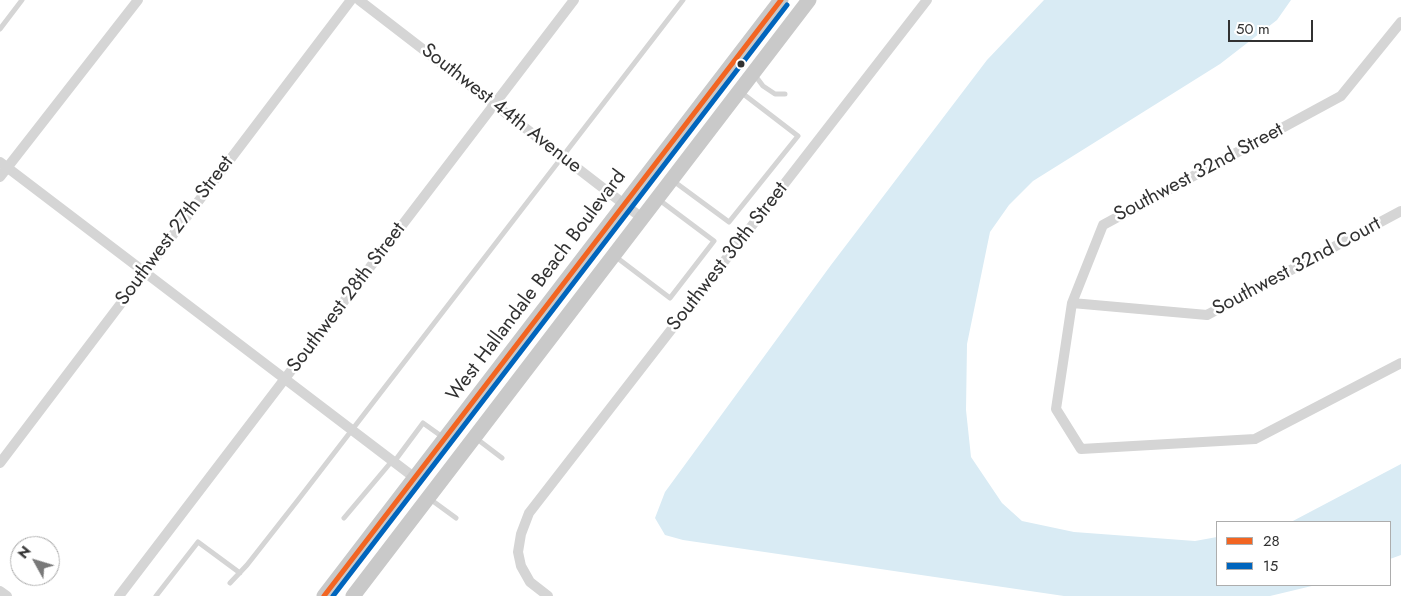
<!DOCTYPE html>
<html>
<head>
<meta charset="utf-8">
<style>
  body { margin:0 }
  #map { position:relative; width:1401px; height:596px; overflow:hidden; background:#fff; font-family:Jost,sans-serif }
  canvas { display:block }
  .legend { position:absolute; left:1216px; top:521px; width:175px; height:65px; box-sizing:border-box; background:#fff; border:1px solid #adadad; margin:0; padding:6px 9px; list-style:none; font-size:15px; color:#313131 }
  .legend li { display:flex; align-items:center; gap:10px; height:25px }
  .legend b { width:25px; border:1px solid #adadad }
  .north { position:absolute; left:10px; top:536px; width:50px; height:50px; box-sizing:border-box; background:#fff; border:1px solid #adadad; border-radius:50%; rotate:309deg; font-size:14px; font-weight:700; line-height:20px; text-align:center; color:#313131 }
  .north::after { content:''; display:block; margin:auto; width:18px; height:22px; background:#797979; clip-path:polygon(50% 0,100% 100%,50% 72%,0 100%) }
  .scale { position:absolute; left:1228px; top:20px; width:85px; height:22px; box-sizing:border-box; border:2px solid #313131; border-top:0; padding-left:6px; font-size:15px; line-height:18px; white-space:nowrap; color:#313131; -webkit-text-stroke:4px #fff; paint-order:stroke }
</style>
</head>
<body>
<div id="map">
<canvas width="1401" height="596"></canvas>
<ul class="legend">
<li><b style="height:6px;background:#f26522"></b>28</li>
<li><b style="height:6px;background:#0065bd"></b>15</li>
</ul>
<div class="north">N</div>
<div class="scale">50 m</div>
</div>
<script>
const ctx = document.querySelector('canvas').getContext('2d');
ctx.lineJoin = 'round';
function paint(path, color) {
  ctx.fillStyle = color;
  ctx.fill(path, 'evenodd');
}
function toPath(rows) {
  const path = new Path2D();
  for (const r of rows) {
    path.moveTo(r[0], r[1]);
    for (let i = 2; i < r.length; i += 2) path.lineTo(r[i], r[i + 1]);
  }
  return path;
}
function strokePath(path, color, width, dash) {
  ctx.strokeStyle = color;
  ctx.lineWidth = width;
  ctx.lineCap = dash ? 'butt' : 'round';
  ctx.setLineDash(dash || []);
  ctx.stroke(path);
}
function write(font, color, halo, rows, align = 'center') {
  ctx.font = font + ' Jost,sans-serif';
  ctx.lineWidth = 5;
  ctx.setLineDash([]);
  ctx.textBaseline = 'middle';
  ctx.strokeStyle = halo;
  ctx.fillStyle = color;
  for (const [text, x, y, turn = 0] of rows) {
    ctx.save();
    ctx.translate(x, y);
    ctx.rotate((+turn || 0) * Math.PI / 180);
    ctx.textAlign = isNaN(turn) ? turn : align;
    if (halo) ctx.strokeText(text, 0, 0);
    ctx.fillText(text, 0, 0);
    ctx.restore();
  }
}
paint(toPath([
  [1044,0,1291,0,1277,20,1220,64,1033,181,1009,205,990,232,967,344,966,410,971,457,1002,503,1022,521,1074,532,1195,541,1217,537,1217,585,1316,585,1270,596,1064,596,683,540,665,535,655,518,665,492,831,265,987,60],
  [1401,464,1401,555,1390,559,1390,522,1291,522]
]), '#d9ebf4');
strokePath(toPath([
  [0,29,22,0],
  [754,74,763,86,775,94,785,94],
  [672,180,729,222,798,136,742,93],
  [616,257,670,298,714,241,658,199],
  [477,439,502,458],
  [394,462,423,423,444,438],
  [430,499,456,518],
  [344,518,392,461],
  [230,583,247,565,298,500,683,0],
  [156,596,198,542,240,573]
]), '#d5d5d5', 5);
strokePath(toPath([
  [359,0,642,218],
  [1401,22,1341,96,1103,225,1072,303,1056,409,1081,449,1255,439,1401,363],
  [0,162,415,478],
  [0,177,138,0],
  [1072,303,1207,315,1401,211],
  [0,463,351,0],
  [0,591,7,596],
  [119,596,574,0],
  [548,596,530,582,521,566,518,552,521,534,529,513,927,0]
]), '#d5d5d5', 10);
strokePath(toPath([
  [324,596,781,0],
  [353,596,809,0]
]), '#c9c9c9', 15);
strokePath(toPath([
  [324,596,781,0]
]), '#f26522', 5);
strokePath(toPath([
  [333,596,787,5]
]), '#0065bd', 5);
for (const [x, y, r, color] of [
  [741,64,4.5,"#313131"]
]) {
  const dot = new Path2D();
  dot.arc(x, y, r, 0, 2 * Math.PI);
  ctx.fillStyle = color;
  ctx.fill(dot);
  strokePath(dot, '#fff', 2);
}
write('20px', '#313131', '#fff', [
  ["Southwest 44th Avenue",501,109,38],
  ["Southwest 32nd Street",1199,173,-28],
  ["Southwest 27th Street",175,231,-53],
  ["Southwest 30th Street",728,257,-52],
  ["Southwest 32nd Court",1297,267,-28],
  ["West Hallandale Beach Boulevard",537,286,-53],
  ["Southwest 28th Street",347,298,-53]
]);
</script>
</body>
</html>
